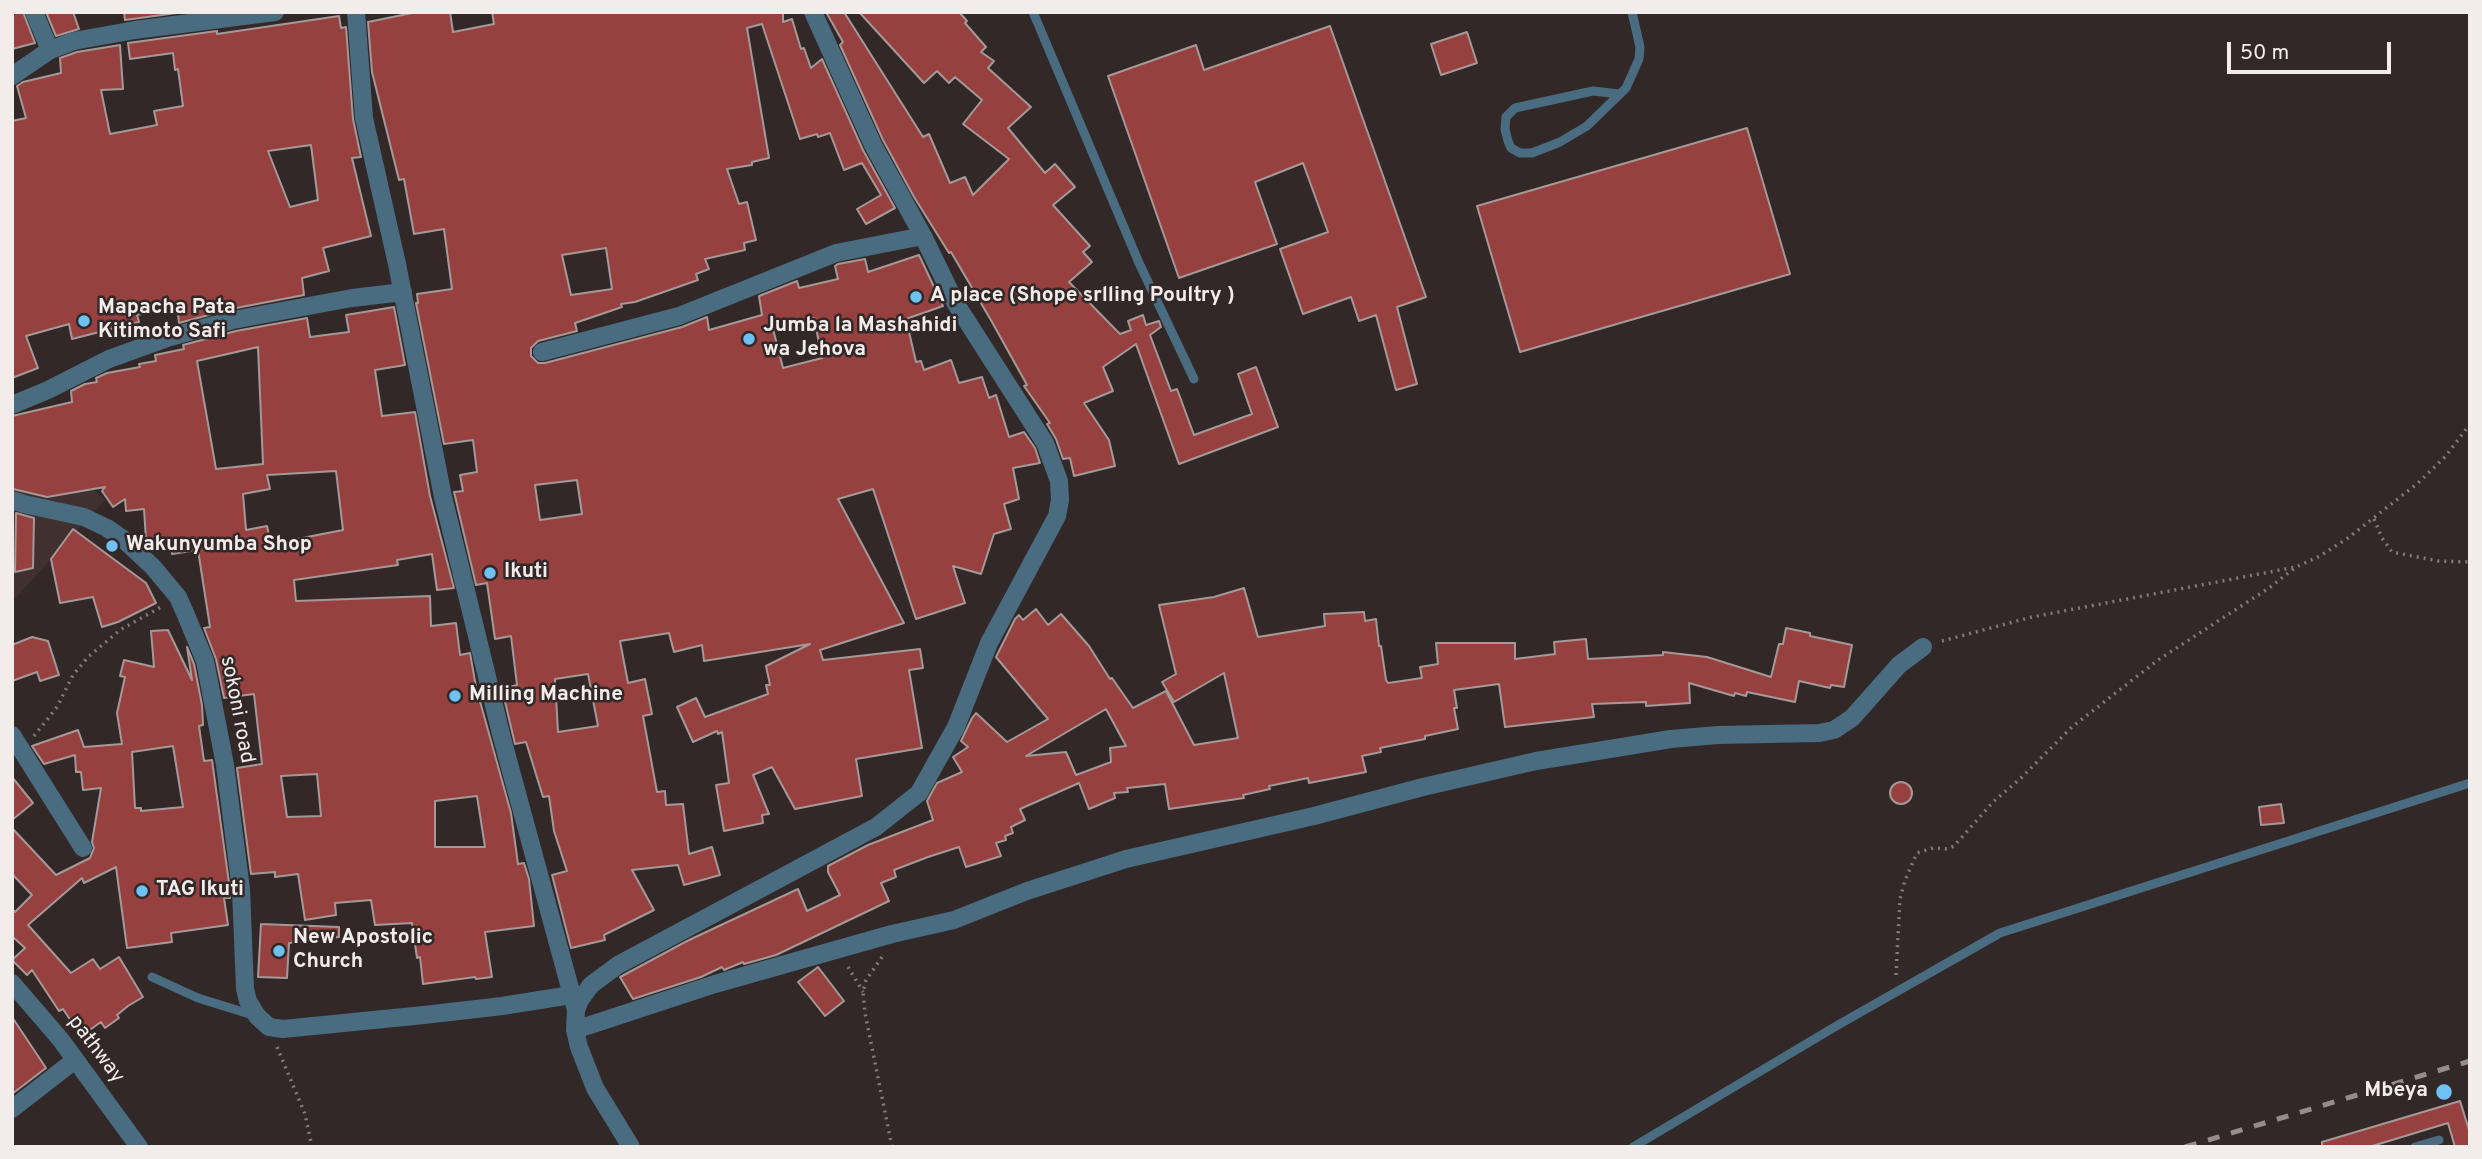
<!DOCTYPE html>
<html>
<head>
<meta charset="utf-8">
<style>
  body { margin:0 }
  #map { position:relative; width:2482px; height:1159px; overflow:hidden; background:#322828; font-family:Overpass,sans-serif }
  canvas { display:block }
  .frame { position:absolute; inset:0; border:14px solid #f2eceb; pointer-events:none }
  .scale { position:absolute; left:2227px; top:42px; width:164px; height:32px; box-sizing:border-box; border:4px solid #f2eceb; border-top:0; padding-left:9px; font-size:21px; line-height:24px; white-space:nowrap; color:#f2eceb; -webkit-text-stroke:5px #322828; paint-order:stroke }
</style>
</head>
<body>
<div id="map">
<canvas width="2482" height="1159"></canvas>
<div class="frame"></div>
<div class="scale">50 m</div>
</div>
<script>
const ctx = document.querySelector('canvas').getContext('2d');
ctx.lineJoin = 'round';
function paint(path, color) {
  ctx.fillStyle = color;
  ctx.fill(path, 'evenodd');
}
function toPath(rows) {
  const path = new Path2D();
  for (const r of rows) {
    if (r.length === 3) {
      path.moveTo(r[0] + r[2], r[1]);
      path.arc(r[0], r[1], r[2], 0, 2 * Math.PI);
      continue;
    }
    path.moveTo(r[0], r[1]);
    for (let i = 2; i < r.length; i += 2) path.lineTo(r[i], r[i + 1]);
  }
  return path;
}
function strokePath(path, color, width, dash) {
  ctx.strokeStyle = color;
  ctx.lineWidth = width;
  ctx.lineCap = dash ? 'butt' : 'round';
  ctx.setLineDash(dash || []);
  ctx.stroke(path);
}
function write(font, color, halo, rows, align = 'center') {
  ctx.font = font + ' Overpass,sans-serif';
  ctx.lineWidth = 5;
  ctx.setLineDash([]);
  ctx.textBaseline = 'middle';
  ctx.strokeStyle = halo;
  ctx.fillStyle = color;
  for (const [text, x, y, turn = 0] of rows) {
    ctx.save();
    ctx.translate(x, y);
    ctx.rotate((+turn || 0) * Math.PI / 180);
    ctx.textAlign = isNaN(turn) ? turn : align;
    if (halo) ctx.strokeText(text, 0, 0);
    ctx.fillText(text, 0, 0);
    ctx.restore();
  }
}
paint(toPath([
  [12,411,105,500,12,602]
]), '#40302f');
const building = toPath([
  [12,12,23,12,35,43,12,49,12,12],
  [46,12,73,12,79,29,56,36,46,12],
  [124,12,184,12,125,20,124,12],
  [417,12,450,12,453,32,494,24,492,12,783,12,783,22,792,19,801,49,804,48,811,68,822,59,863,150,895,208,866,224,857,209,881,195,862,163,844,170,830,133,818,137,817,134,800,139,762,24,747,28,769,158,752,162,752,165,727,169,739,204,747,202,756,240,744,243,745,250,705,259,709,269,696,274,698,280,635,302,621,304,622,307,575,323,577,331,538,341,531,348,531,356,538,363,545,363,682,327,707,317,709,330,762,315,759,296,797,281,799,288,838,279,835,266,838,264,865,259,868,272,919,255,943,306,906,319,916,362,921,361,924,370,951,360,959,383,982,377,989,398,996,395,1009,437,1024,432,1035,448,1040,463,1013,468,1019,499,1004,504,1011,529,994,534,981,574,953,566,965,603,916,619,873,489,838,499,904,623,820,650,823,660,920,649,923,668,909,670,922,748,856,759,862,796,795,809,772,767,753,775,769,814,762,815,763,823,724,831,716,785,729,783,722,732,718,734,717,731,693,742,677,707,696,698,705,717,768,694,766,685,770,685,766,666,810,644,704,661,702,645,674,652,669,633,620,641,628,683,645,679,652,714,643,716,657,792,665,791,666,805,683,804,689,854,712,847,720,875,684,885,678,865,632,870,654,910,604,935,605,940,571,948,552,875,567,871,554,831,549,796,543,797,526,742,515,744,502,689,517,685,511,636,495,639,487,583,476,585,454,492,463,491,460,475,477,472,473,440,444,444,416,303,418,303,417,294,452,289,444,229,414,234,404,179,399,180,372,72,368,22,417,12],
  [606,248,612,289,571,295,562,255,606,248],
  [814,318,822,358,783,368,773,329,814,318],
  [577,480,582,514,540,520,535,485,577,480],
  [588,674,598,726,558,732,555,679,588,674],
  [826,12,844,12,923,137,929,134,950,183,965,177,973,195,1009,159,963,124,982,100,955,77,949,83,937,71,924,83,859,12,959,12,967,21,965,23,986,47,981,52,994,61,988,68,1031,107,1008,128,1045,173,1055,164,1075,187,1053,205,1090,246,1083,252,1092,262,1069,282,1120,334,1131,330,1128,321,1143,315,1146,325,1159,321,1161,327,1150,335,1171,391,1177,389,1194,435,1252,414,1238,374,1256,367,1278,427,1179,464,1136,344,1103,367,1113,391,1084,403,1109,440,1115,466,1074,476,1070,458,1063,459,1056,439,1047,424,1050,423,1024,386,1027,385,992,322,951,252,949,253,914,197,883,140,840,45,843,42,826,12],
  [339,16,341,28,346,27,353,119,361,157,352,158,371,236,323,248,329,271,302,278,304,295,231,309,179,323,177,307,137,315,139,322,72,339,69,324,26,336,38,368,12,378,12,121,26,118,17,86,23,82,61,73,60,58,77,52,120,45,123,89,101,90,110,134,157,125,154,111,183,106,178,69,175,70,173,53,130,59,128,43,217,31,217,34,339,16],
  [311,145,318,200,290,207,268,151,311,145],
  [1330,26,1426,297,1397,307,1417,384,1396,390,1376,315,1359,321,1351,297,1303,314,1280,249,1328,232,1303,163,1255,182,1277,244,1179,278,1108,76,1196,45,1204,70,1330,26],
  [1467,32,1477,63,1441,75,1431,44,1467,32],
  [1747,128,1790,274,1520,352,1477,206,1747,128],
  [394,307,405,365,375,370,382,416,415,412,430,496,454,588,437,590,432,554,397,560,398,565,294,580,296,601,430,596,431,626,456,623,460,655,470,653,476,687,511,813,518,864,524,863,529,879,534,926,485,932,492,977,476,979,475,977,423,984,420,957,417,958,412,923,375,925,371,900,335,903,336,915,305,920,298,874,275,877,275,872,251,874,237,768,262,764,254,694,224,698,216,659,204,628,210,627,198,550,172,554,170,538,146,540,144,509,126,511,125,499,113,507,102,491,105,487,47,497,13,489,12,485,12,416,72,402,71,391,85,384,97,382,96,378,107,373,140,367,139,364,156,361,155,355,184,349,183,345,236,331,307,318,310,337,349,332,346,315,394,307],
  [258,347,263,464,216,469,197,361,258,347],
  [336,471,343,530,271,544,267,526,246,530,243,494,270,489,267,475,336,471],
  [317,774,321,816,287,817,281,776,317,774],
  [477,796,485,847,435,847,435,801,477,796],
  [16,513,34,518,33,568,15,572,16,513],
  [73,529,146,583,156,603,118,622,102,627,93,597,60,603,51,559,73,529],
  [1244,588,1258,637,1325,626,1324,614,1364,612,1365,621,1376,619,1379,646,1381,646,1386,680,1388,683,1422,678,1420,667,1438,664,1436,643,1515,643,1515,659,1555,654,1554,642,1586,639,1588,659,1663,655,1663,652,1707,657,1771,677,1779,644,1783,644,1786,628,1810,633,1810,636,1852,645,1844,687,1831,685,1830,688,1799,681,1795,702,1747,692,1746,696,1735,693,1734,696,1689,683,1690,703,1646,706,1646,702,1592,704,1594,717,1505,727,1499,684,1454,690,1457,708,1454,708,1458,729,1425,736,1425,739,1380,748,1381,752,1362,756,1366,772,1309,783,1308,778,1269,786,1270,789,1243,795,1244,798,1169,809,1165,784,1127,788,1128,792,1114,793,1115,798,1089,809,1079,783,1020,809,1025,820,1011,827,1013,833,1005,836,1006,840,996,843,1001,856,966,867,959,847,928,857,894,870,896,877,881,883,889,901,776,955,744,964,743,962,724,970,722,967,701,977,633,999,620,977,622,976,687,941,798,889,807,911,840,895,828,872,828,866,868,845,933,820,927,801,937,783,962,772,953,757,968,747,961,741,972,718,976,713,1007,742,1048,719,996,657,1015,619,1019,615,1023,620,1036,609,1048,625,1061,614,1089,646,1110,679,1112,678,1133,708,1166,691,1194,745,1238,738,1224,673,1174,702,1162,682,1176,674,1159,605,1214,597,1244,588],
  [1106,709,1126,746,1110,748,1111,762,1076,775,1066,752,1026,756,1106,709],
  [168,630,192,680,187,647,194,664,202,705,203,725,199,726,204,761,212,760,230,890,230,898,224,898,228,925,171,933,172,942,127,948,116,867,84,883,82,878,28,925,71,973,93,959,100,969,119,957,143,997,128,1006,117,1015,119,1018,105,1028,101,1022,81,1036,63,1009,59,1011,32,970,27,975,12,960,25,948,14,938,12,940,12,909,15,912,32,895,12,874,12,828,56,875,90,858,94,848,92,842,101,788,83,790,81,772,76,772,75,755,44,764,32,746,78,730,84,747,122,744,117,713,125,677,120,676,124,660,154,667,151,631,168,630],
  [173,746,183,807,141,811,141,808,135,808,132,752,173,746],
  [32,637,48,641,59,675,40,681,37,672,12,681,12,645,32,637],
  [12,777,33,803,12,820,12,777],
  [1901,793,11],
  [2281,804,2284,823,2261,825,2259,807,2281,804],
  [261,924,339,927,339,937,289,943,287,978,258,977,261,924],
  [818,967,844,1001,825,1016,798,982,818,967],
  [12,1017,46,1068,12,1094,12,1017],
  [2460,1101,2470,1133,2470,1147,2455,1147,2448,1123,2369,1147,2322,1147,2322,1142,2460,1101]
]);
paint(building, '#974040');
strokePath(building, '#a59998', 2);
strokePath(toPath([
  [2374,519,2382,538,2392,552,2438,561,2470,562],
  [1942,641,2032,617,2296,567,2320,556,2348,538,2418,483,2445,457,2470,424],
  [34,736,57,707,73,675,88,657,120,630,161,607],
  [882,957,866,980,863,992,865,1013,892,1147],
  [848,967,863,992],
  [1896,975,1900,899,1905,880,1917,853,1933,848,1947,849,1954,846,1993,802,2021,778,2072,727,2158,660,2269,588,2296,567],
  [277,1047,305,1114,312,1147],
  [12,1145,14,1147]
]), '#837a7a', 3.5, [2, 5]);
strokePath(toPath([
  [1033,12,1139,263,1194,379],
  [1619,94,1593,91,1515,108,1506,117,1505,129,1508,141,1511,148,1520,153,1532,153,1560,142,1587,126,1626,88,1639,59,1640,47,1632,12],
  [152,977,198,998,256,1016],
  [1633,1147,1838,1025,2000,933,2470,783],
  [2415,1147,2439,1140]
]), '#496c81', 9);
strokePath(toPath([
  [34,12,50,50],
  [356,12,364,118,397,264,443,497,502,738,576,1010],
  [12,76,50,50,74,41,135,30,275,12],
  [542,352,679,316,836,253,923,236],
  [12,405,48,390,109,359,170,337,233,320,352,298,403,292],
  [12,500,24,504,84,517,107,528,123,539,153,567,178,597,186,615,205,661,225,765,241,889,245,989,248,1001,257,1016,269,1027,283,1029,424,1015,502,1006,571,995],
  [12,735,83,848],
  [12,983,61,1040,139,1147],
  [575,1030,715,984,892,934,954,920,1027,891,1126,859,1314,816,1423,787,1536,761,1671,739,1718,735,1819,733,1834,730,1852,718,1899,665,1923,647],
  [12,1109,75,1060],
  [631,1147,595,1088,579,1047,575,1030,576,1010,580,1000,591,985,618,965,876,827,919,793,956,727,989,643,1057,516,1060,500,1059,481,1045,443,956,304,923,236,873,145,813,12]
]), '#496c81', 18);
strokePath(toPath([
  [2185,1147,2470,1061]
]), '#958d8d', 5, [12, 12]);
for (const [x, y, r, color] of [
  [916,297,7,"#6ec2f3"],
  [84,321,7,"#6ec2f3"],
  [749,339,7,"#6ec2f3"],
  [112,546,7,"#6ec2f3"],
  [490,573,7,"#6ec2f3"],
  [455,696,7,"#6ec2f3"],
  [142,891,7,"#6ec2f3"],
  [279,951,7,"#6ec2f3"],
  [2444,1092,9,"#6ec2f3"]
]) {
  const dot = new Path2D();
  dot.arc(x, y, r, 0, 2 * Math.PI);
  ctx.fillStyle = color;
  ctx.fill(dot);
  strokePath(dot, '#322828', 2.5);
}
write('bold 21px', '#f2eceb', '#322828', [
  ["A place (Shope srlling Poultry )",930,297],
  ["Mapacha Pata",98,309],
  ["Kitimoto Safi",98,333],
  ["Jumba la Mashahidi",763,327],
  ["wa Jehova",763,351],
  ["Wakunyumba Shop",126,546],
  ["Ikuti",504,573],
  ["Milling Machine",469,696],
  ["TAG Ikuti",156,891],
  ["New Apostolic",293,939],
  ["Church",293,963],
  ["Mbeya",2428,1092,"right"]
], 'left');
write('21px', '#f2eceb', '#322828', [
  ["sokoni road",236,710,79],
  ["pathway",95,1050,53]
]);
</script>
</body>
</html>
